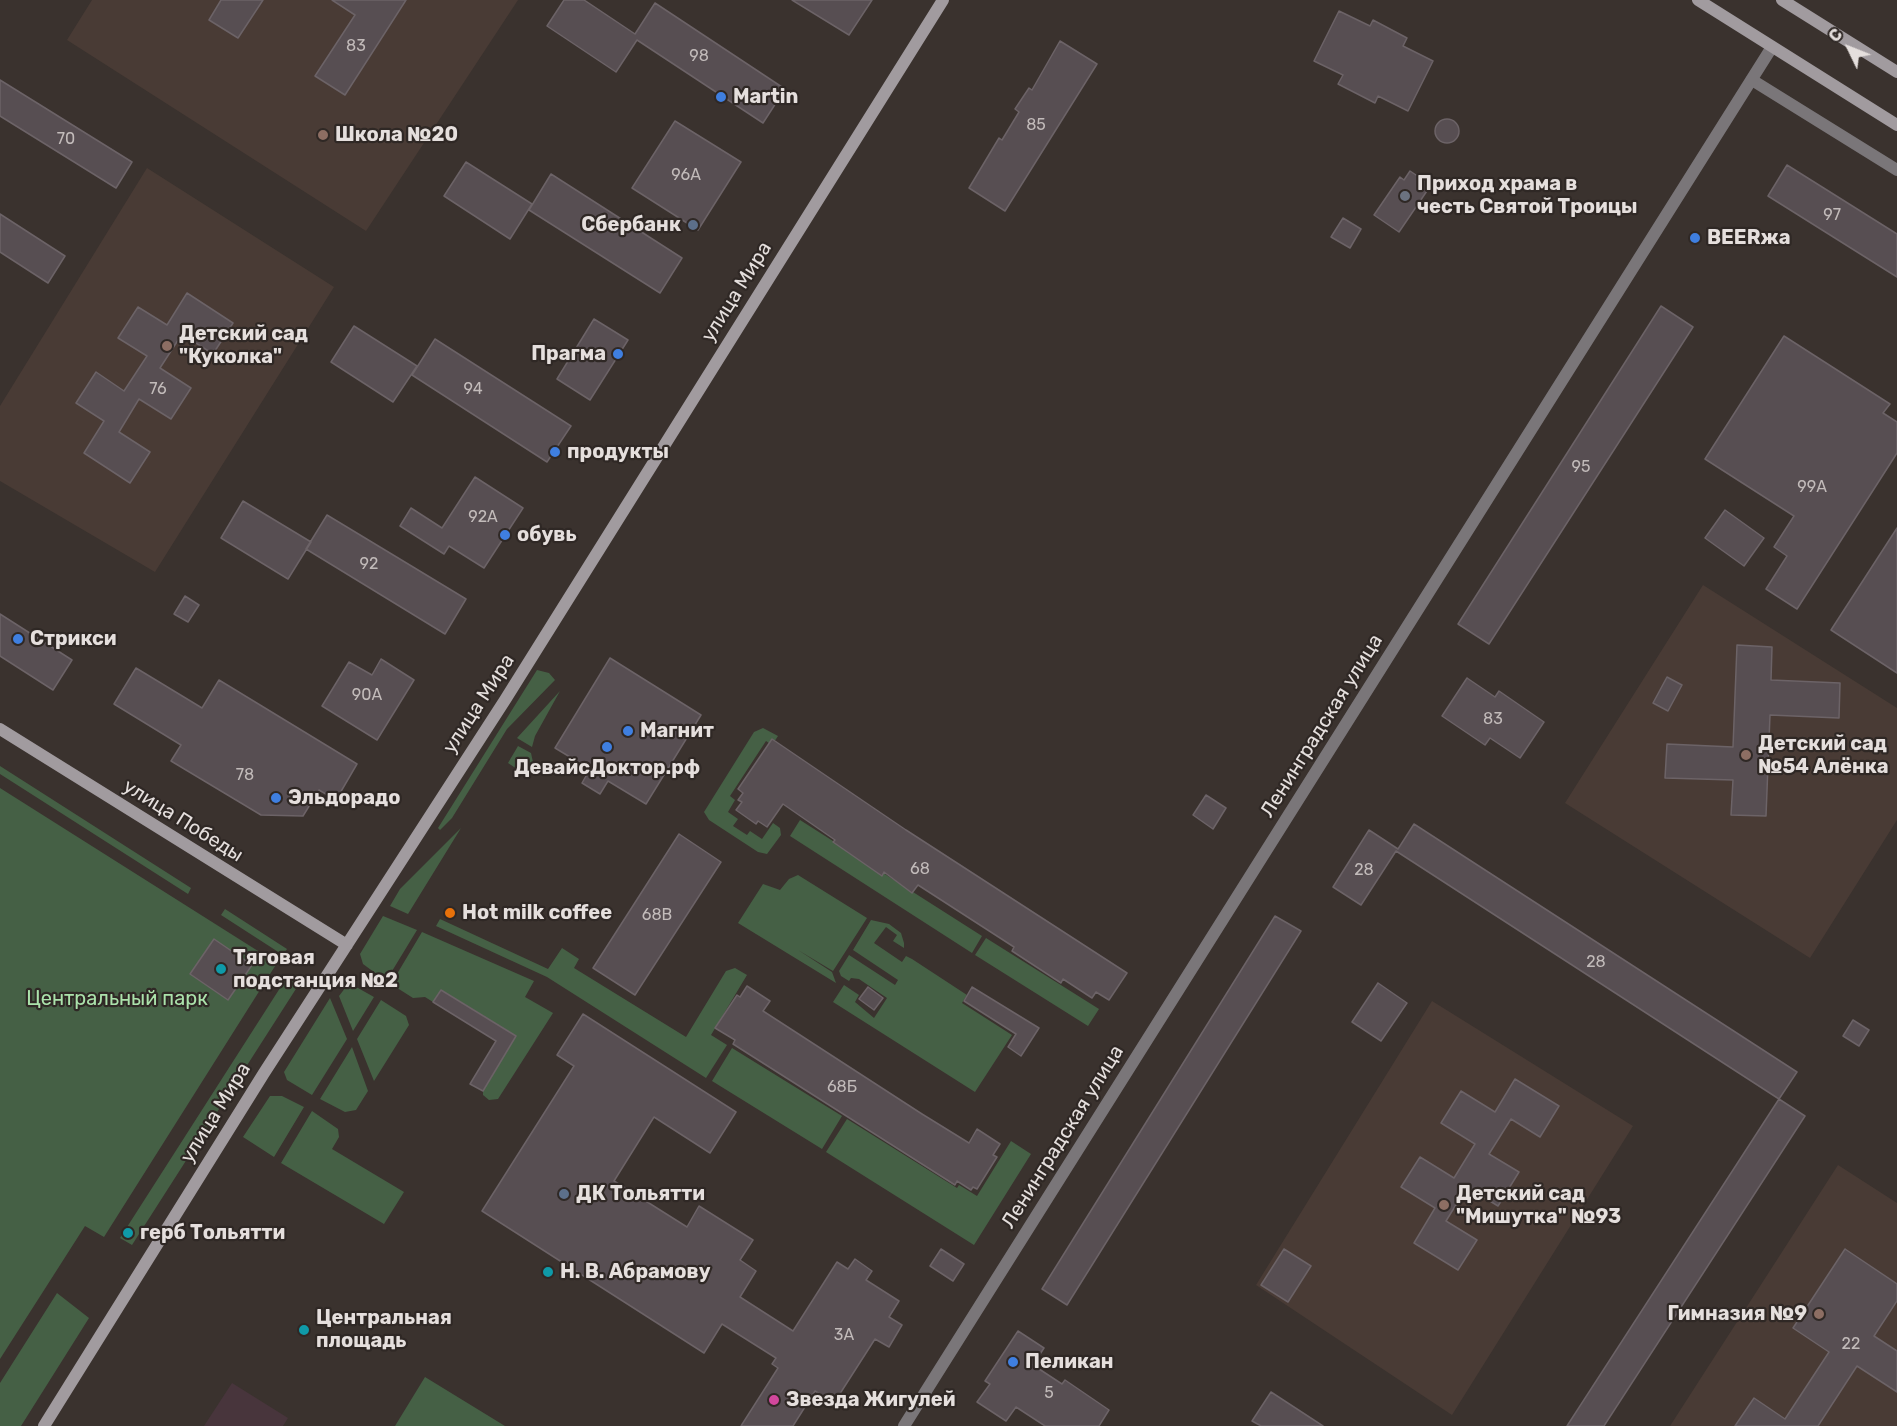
<!DOCTYPE html>
<html>
<head>
<meta charset="utf-8">
<style>
  body { margin:0 }
  #map { position:relative; width:1897px; height:1426px; overflow:hidden; background:#3a322e; font-family:Rubik,sans-serif }
  canvas { display:block }
  .north { position:absolute; left:1819px; top:18px; width:60px; height:60px; -webkit-text-stroke:4px #2f2825; paint-order:stroke; rotate:313deg; font-size:16px; font-weight:700; line-height:24px; text-align:center; color:#e5dfdd }
  .north::after { content:''; display:block; margin:auto; width:21px; height:27px; background:#e5dfdd; clip-path:polygon(50% 0,100% 100%,50% 72%,0 100%) }
</style>
</head>
<body>
<div id="map">
<canvas width="1897" height="1426"></canvas>
<div class="north">С</div>
</div>
<script>
const ctx = document.querySelector('canvas').getContext('2d');
ctx.lineJoin = 'round';
function paint(path, color) {
  ctx.fillStyle = color;
  ctx.fill(path, 'evenodd');
}
function toPath(rows) {
  const path = new Path2D();
  for (const r of rows) {
    if (r.length === 3) {
      path.moveTo(r[0] + r[2], r[1]);
      path.arc(r[0], r[1], r[2], 0, 2 * Math.PI);
      continue;
    }
    path.moveTo(r[0], r[1]);
    for (let i = 2; i < r.length; i += 2) path.lineTo(r[i], r[i + 1]);
  }
  return path;
}
function strokePath(path, color, width, dash) {
  ctx.strokeStyle = color;
  ctx.lineWidth = width;
  ctx.lineCap = dash ? 'butt' : 'round';
  ctx.setLineDash(dash || []);
  ctx.stroke(path);
}
function write(font, color, halo, rows, align = 'center') {
  ctx.font = font + ' Rubik,sans-serif';
  ctx.lineWidth = 4.5;
  ctx.setLineDash([]);
  ctx.textBaseline = 'middle';
  ctx.strokeStyle = halo;
  ctx.fillStyle = color;
  for (const [text, x, y, turn = 0] of rows) {
    ctx.save();
    ctx.translate(x, y);
    ctx.rotate((+turn || 0) * Math.PI / 180);
    ctx.textAlign = isNaN(turn) ? turn : align;
    if (halo) ctx.strokeText(text, 0, 0);
    ctx.fillText(text, 0, 0);
    ctx.restore();
  }
}
paint(toPath([
  [232,1383,288,1418,283,1426,204,1426]
]), '#48353c');
paint(toPath([
  [92,0,518,0,366,231,67,40],
  [147,168,334,287,155,572,0,481,0,406],
  [1703,585,1897,708,1897,820,1810,958,1565,803],
  [1432,1001,1633,1126,1452,1415,1256,1285],
  [1838,1165,1897,1203,1897,1426,1670,1426]
]), '#493b35');
paint(toPath([
  [537,670,549,673,555,680,507,729,452,818,440,830,438,828],
  [560,691,535,736,532,747,517,738],
  [763,728,778,736,772,745,766,741,730,796,735,800,728,812,738,819,733,826,747,835,750,831,762,839,773,823,780,828,781,835,767,854,758,852,709,820,704,812,754,732],
  [518,746,531,753,534,767,531,774,523,773,508,763],
  [0,766,191,888,188,894,0,774],
  [0,788,277,963,104,1237,85,1226,0,1359],
  [800,820,982,936,972,953,790,836],
  [461,828,408,914,390,906,400,889],
  [798,875,867,918,833,971,798,950,832,972,836,983,738,923,763,884,780,890,789,879],
  [225,909,287,949,283,955,221,915],
  [383,916,417,930,386,981,363,964,360,954],
  [440,919,548,969,562,948,579,959,574,968,686,1037,726,971,735,968,747,975,711,1035,727,1045,706,1078,547,977,436,926],
  [871,920,889,924,901,933,904,943,904,948,893,941,897,935,886,927,874,943,902,962,906,956,912,959,967,995,962,1003,1012,1035,975,1092,833,1002,844,985,859,995,855,1002,874,1018,887,998,859,979,851,978,849,981,841,976,839,971,849,955,895,985,898,980,853,950],
  [422,932,534,981,525,997,553,1013,498,1099,489,1100,483,1095,483,1091,516,1036,441,990,433,1002,425,997,413,998,391,984],
  [986,938,1099,1009,1088,1026,975,955],
  [289,974,301,981,132,1245,120,1238],
  [349,983,374,997,353,1031,339,996],
  [330,998,347,1039,312,1095,287,1080,284,1072],
  [381,1000,406,1016,409,1025,374,1081,357,1039],
  [352,1047,368,1091,356,1110,345,1112,320,1099],
  [732,1048,842,1116,822,1149,712,1081],
  [270,1096,282,1096,304,1107,274,1157,243,1137],
  [312,1111,338,1129,339,1137,332,1149,404,1192,384,1224,281,1163],
  [847,1119,957,1188,959,1185,977,1196,1011,1141,1031,1154,974,1245,826,1152],
  [57,1293,89,1318,21,1426,0,1426,0,1383],
  [425,1377,505,1426,395,1426]
]), '#456045');
const building = toPath([
  [221,0,263,0,238,38,209,20,221,0],
  [332,0,406,0,345,95,315,76,355,15,332,0],
  [564,0,584,0,635,34,655,3,785,89,763,123,637,40,616,72,547,26,564,0],
  [792,0,872,0,849,35,792,0],
  [1339,11,1370,26,1373,20,1407,38,1403,46,1433,61,1408,111,1378,96,1375,103,1338,84,1343,75,1314,61,1339,11],
  [1060,41,1097,64,1005,211,969,188,999,138,1002,140,1019,112,1015,109,1029,88,1032,90,1060,41],
  [0,80,132,162,116,188,0,116,0,80],
  [1447,131,12],
  [675,121,741,162,698,230,632,188,675,121],
  [466,162,532,204,510,239,444,196,466,162],
  [1787,165,1897,234,1897,277,1768,196,1787,165],
  [1410,171,1431,185,1399,232,1374,215,1400,177,1404,180,1410,171],
  [551,174,682,258,660,293,529,210,551,174],
  [0,214,65,256,48,283,0,252,0,214],
  [1343,218,1361,229,1350,248,1331,237,1343,218],
  [187,293,233,323,213,354,182,334,160,368,191,388,171,419,139,399,119,432,150,452,130,483,84,453,104,421,76,403,96,372,124,391,147,356,118,338,138,307,167,325,187,293],
  [1661,306,1693,327,1489,644,1458,624,1661,306],
  [594,319,628,340,590,400,557,379,594,319],
  [354,326,417,366,393,402,331,362,354,326],
  [1784,336,1890,404,1883,413,1897,422,1897,453,1797,609,1766,589,1787,556,1774,547,1794,516,1705,459,1784,336],
  [435,339,571,426,547,462,412,375,435,339],
  [475,477,523,508,484,568,449,546,444,554,400,526,411,508,442,528,475,477],
  [243,501,311,542,288,579,221,538,243,501],
  [1725,510,1764,538,1744,566,1705,538,1725,510],
  [327,515,466,599,445,634,306,549,327,515],
  [1897,528,1897,673,1831,630,1897,528],
  [185,596,199,605,188,622,174,614,185,596],
  [0,614,72,660,53,690,0,656,0,614],
  [1737,645,1772,647,1771,680,1840,683,1839,718,1770,715,1766,816,1731,815,1733,780,1665,778,1667,744,1733,747,1737,645],
  [610,658,701,715,646,804,608,781,600,794,582,783,590,769,555,748,610,658],
  [381,659,414,680,377,740,322,706,349,662,372,675,381,659],
  [136,668,202,708,219,680,357,764,336,800,319,790,303,816,261,815,171,761,181,745,114,704,136,668],
  [1667,677,1682,685,1668,711,1653,703,1667,677],
  [1467,678,1495,697,1499,691,1544,722,1520,758,1490,738,1485,745,1442,716,1467,678],
  [772,739,906,830,1127,973,1109,1000,1096,992,1092,998,1063,979,1061,983,1012,951,1014,947,918,885,912,893,884,872,882,876,833,842,835,840,783,804,767,827,758,821,756,824,736,810,742,802,738,800,743,793,738,789,772,739],
  [1206,795,1226,808,1213,829,1193,815,1206,795],
  [1414,824,1797,1072,1779,1099,1396,851,1361,905,1333,887,1369,830,1398,849,1414,824],
  [679,834,721,862,635,995,593,968,679,834],
  [1275,916,1301,931,1067,1305,1042,1289,1275,916],
  [214,939,252,965,228,1000,190,974,214,939],
  [1378,983,1407,1003,1381,1041,1352,1022,1378,983],
  [747,986,770,1001,763,1011,922,1114,969,1143,977,1129,1000,1144,993,1155,997,1157,977,1189,973,1187,971,1190,957,1181,955,1185,733,1044,735,1040,715,1028,737,995,740,997,747,986],
  [868,987,883,998,874,1010,859,999,868,987],
  [972,987,1039,1028,1021,1056,1008,1047,1016,1034,964,1001,972,987],
  [441,990,516,1036,483,1091,470,1084,496,1041,433,1002,441,990],
  [583,1014,736,1112,710,1153,654,1117,614,1181,687,1227,699,1206,753,1240,740,1260,756,1271,740,1297,793,1331,837,1262,848,1269,855,1259,872,1271,866,1280,899,1301,889,1317,902,1325,889,1347,875,1339,834,1403,815,1391,793,1426,741,1426,778,1368,772,1364,776,1358,722,1324,704,1353,482,1211,574,1066,557,1055,583,1014],
  [1853,1020,1869,1030,1859,1046,1843,1036,1853,1020],
  [1515,1079,1559,1106,1540,1137,1511,1119,1489,1154,1519,1172,1498,1206,1467,1187,1446,1221,1477,1240,1458,1270,1414,1243,1435,1208,1401,1187,1420,1157,1454,1178,1475,1144,1441,1123,1461,1091,1495,1112,1515,1079],
  [1779,1099,1805,1116,1604,1426,1567,1426,1779,1099],
  [941,1249,964,1264,953,1281,930,1266,941,1249],
  [1284,1249,1311,1266,1288,1302,1261,1285,1284,1249],
  [1845,1249,1897,1284,1897,1301,1874,1336,1897,1351,1897,1392,1857,1366,1818,1426,1735,1426,1754,1398,1785,1419,1829,1352,1793,1328,1845,1249],
  [1018,1331,1044,1348,1033,1365,1062,1384,1065,1380,1109,1410,1099,1426,1045,1426,1016,1407,1006,1421,977,1402,990,1384,985,1381,1018,1331],
  [1271,1392,1323,1426,1261,1426,1252,1421,1271,1392]
]);
paint(building, '#574e52');
strokePath(building, '#6c6367', 1.5);
strokePath(toPath([
  [1752,80,1897,170]
]), '#7a7679', 12);
strokePath(toPath([
  [904,1426,1772,47]
]), '#7a7679', 12);
strokePath(toPath([
  [1698,0,1897,125],
  [1782,0,1897,72],
  [0,729,347,945],
  [44,1426,264,1073,505,700,943,0]
]), '#a19b9f', 12);
for (const [x, y, r, color] of [
  [721,97,6,"#3f7fe0"],
  [323,135,6,"#8d6e63"],
  [1405,196,6,"#6b7280"],
  [693,225,6,"#5c6f8a"],
  [1695,238,6,"#3f7fe0"],
  [167,346,6,"#8d6e63"],
  [618,354,6,"#3f7fe0"],
  [555,452,6,"#3f7fe0"],
  [505,535,6,"#3f7fe0"],
  [18,639,6,"#3f7fe0"],
  [628,731,6,"#3f7fe0"],
  [607,747,6,"#3f7fe0"],
  [1746,755,6,"#8d6e63"],
  [276,798,6,"#3f7fe0"],
  [450,913,6,"#e8710a"],
  [221,969,6,"#0f9aa8"],
  [564,1194,6,"#5c6f8a"],
  [1444,1205,6,"#8d6e63"],
  [128,1233,6,"#0f9aa8"],
  [548,1272,6,"#0f9aa8"],
  [1819,1314,6,"#8d6e63"],
  [304,1330,6,"#0f9aa8"],
  [1013,1362,6,"#3f7fe0"],
  [774,1400,6,"#d1479c"]
]) {
  const dot = new Path2D();
  dot.arc(x, y, r, 0, 2 * Math.PI);
  ctx.fillStyle = color;
  ctx.fill(dot);
  strokePath(dot, '#2f2825', 2);
}
write('16px', '#c2bbba', null, [
  ["83",356,46],
  ["98",699,56],
  ["85",1036,125],
  ["70",66,139],
  ["96А",686,175],
  ["97",1832,215],
  ["76",158,389],
  ["94",473,389],
  ["95",1581,467],
  ["99А",1812,487],
  ["92А",483,517],
  ["92",369,564],
  ["90А",367,695],
  ["83",1493,719],
  ["78",245,775],
  ["68",920,869],
  ["28",1364,870],
  ["68В",657,915],
  ["28",1596,962],
  ["68Б",842,1087],
  ["3А",844,1335],
  ["22",1851,1344],
  ["5",1049,1393]
]);
write('bold 20px', '#e5dfdd', '#2f2825', [
  ["Martin",733,97],
  ["Школа №20",335,135],
  ["Приход храма в",1417,184],
  ["честь Святой Троицы",1417,207],
  ["Сбербанк",681,225,"right"],
  ["BEERжа",1707,238],
  ["Детский сад",179,334],
  ["\"Куколка\"",179,357],
  ["Прагма",606,354,"right"],
  ["продукты",567,452],
  ["обувь",517,535],
  ["Стрикси",30,639],
  ["Магнит",640,731],
  ["Детский сад",1758,744],
  ["№54 Алёнка",1758,767],
  ["ДевайсДоктор.рф",607,768,"center"],
  ["Эльдорадо",288,798],
  ["Hot milk coffee",462,913],
  ["Тяговая",233,958],
  ["подстанция №2",233,981],
  ["ДК Тольятти",576,1194],
  ["Детский сад",1456,1194],
  ["\"Мишутка\" №93",1456,1217],
  ["герб Тольятти",140,1233],
  ["Н. В. Абрамову",560,1272],
  ["Гимназия №9",1807,1314,"right"],
  ["Центральная",316,1318],
  ["площадь",316,1341],
  ["Пеликан",1025,1362],
  ["Звезда Жигулей",786,1400]
], 'left');
write('20px', '#e5dfdd', '#2f2825', [
  ["улица Мира",737,292,-58],
  ["улица Мира",479,704,-57],
  ["Ленинградская улица",1322,726,-58],
  ["улица Победы",183,821,32],
  ["улица Мира",216,1113,-58],
  ["Ленинградская улица",1063,1137,-58]
]);
write('20px', '#abe2ab', '#2f2825', [
  ["Центральный парк",117,999]
]);
</script>
</body>
</html>
